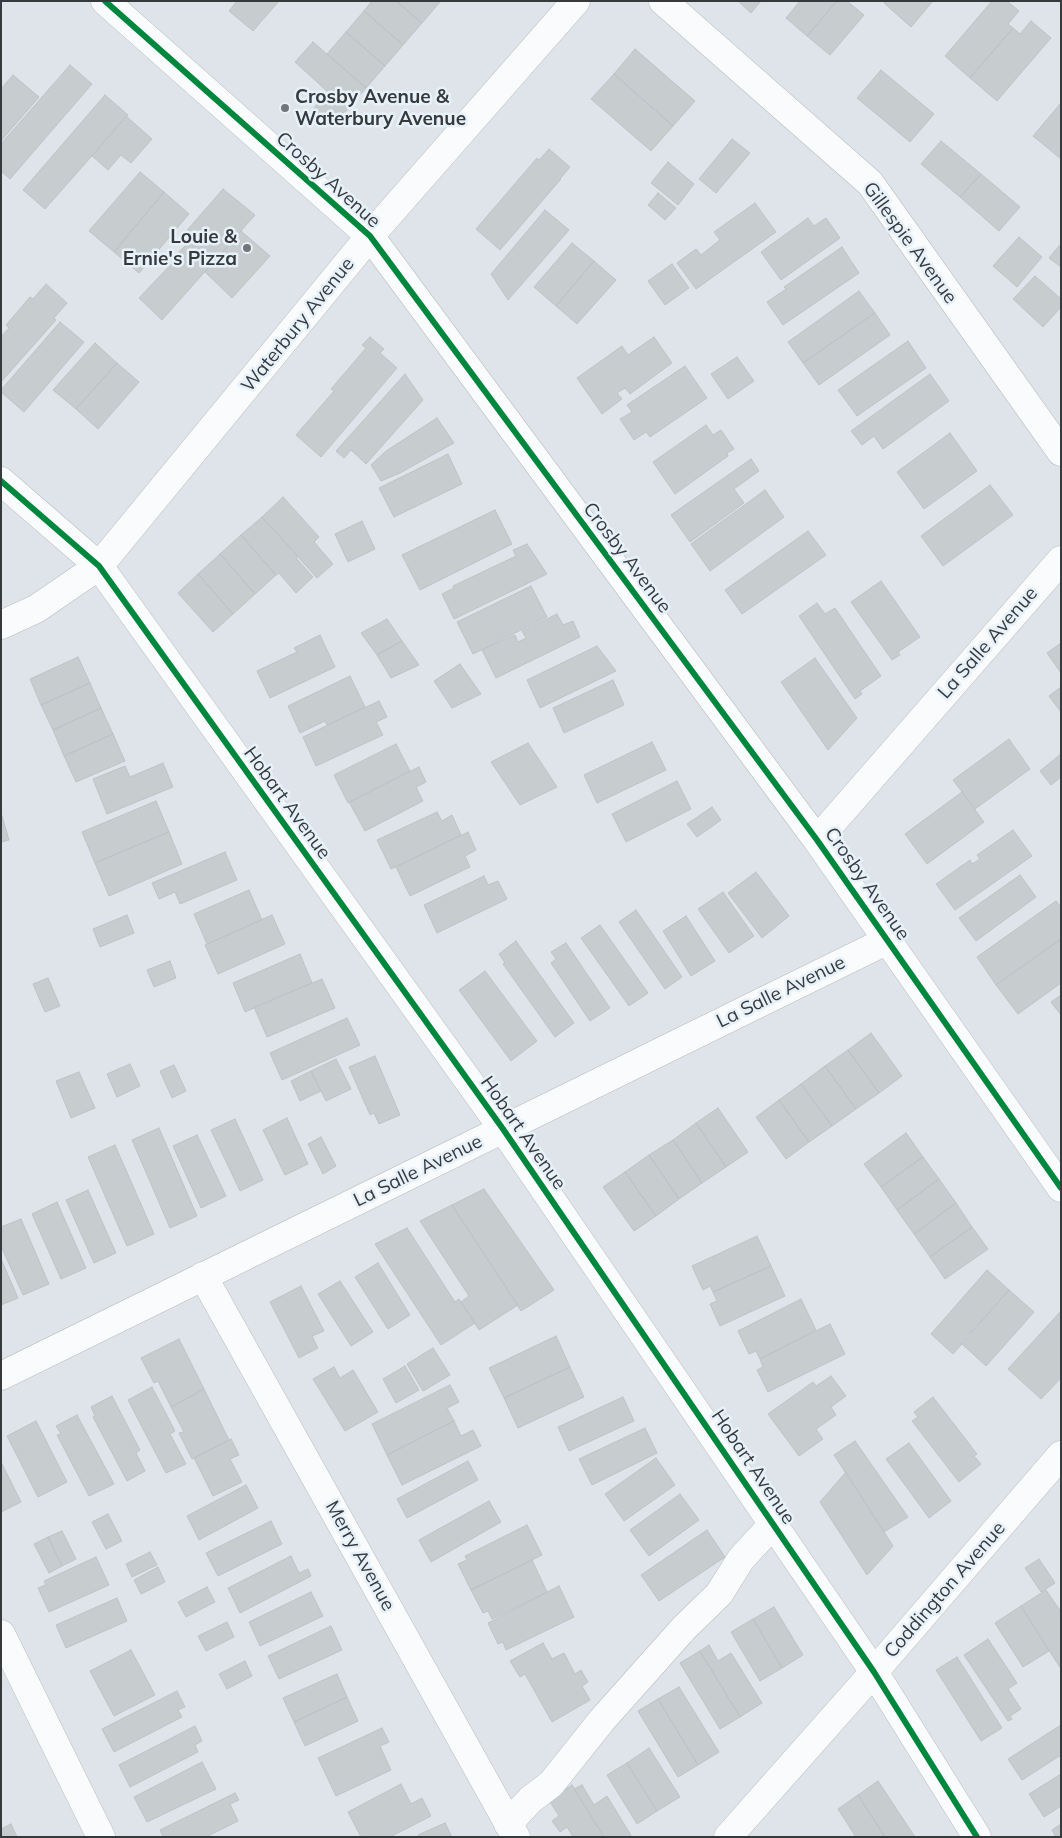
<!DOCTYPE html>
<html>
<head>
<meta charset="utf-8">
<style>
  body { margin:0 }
  #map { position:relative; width:1062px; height:1838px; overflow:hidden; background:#dee4e9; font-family:Mulish,sans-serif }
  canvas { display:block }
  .frame { position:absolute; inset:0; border:2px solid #363a3d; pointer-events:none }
</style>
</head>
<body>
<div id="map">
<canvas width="1062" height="1838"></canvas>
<div class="frame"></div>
</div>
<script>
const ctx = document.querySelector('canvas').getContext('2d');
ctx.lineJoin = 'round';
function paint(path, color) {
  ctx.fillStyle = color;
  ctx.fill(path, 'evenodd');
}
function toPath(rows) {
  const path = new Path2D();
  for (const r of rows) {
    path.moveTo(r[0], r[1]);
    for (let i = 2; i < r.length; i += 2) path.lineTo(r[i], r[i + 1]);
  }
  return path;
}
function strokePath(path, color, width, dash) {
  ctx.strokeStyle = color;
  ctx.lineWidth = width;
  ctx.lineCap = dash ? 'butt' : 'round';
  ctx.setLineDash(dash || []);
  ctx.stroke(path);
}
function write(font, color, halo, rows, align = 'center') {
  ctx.font = font + ' Mulish,sans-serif';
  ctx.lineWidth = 5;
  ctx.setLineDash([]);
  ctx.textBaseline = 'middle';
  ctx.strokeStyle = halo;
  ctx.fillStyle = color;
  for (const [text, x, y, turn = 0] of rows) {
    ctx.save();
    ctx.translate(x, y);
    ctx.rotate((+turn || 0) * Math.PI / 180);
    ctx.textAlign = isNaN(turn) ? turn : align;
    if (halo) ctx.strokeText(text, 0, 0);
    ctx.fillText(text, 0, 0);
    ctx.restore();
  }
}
const building = toPath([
  [237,1,279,1,253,31,229,11,237,1],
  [372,1,396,1,422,23,403,45,364,11,372,1],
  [396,1,440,1,440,2,422,23,396,1],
  [738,1,761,1,751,13,738,1],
  [800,1,837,1,807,36,786,18,800,1],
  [837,1,847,1,864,15,830,55,807,36,837,1],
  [886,1,933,1,911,27,884,3,886,1],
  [992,1,1007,1,1019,11,1008,24,1013,28,970,78,945,56,992,1],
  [364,11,403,45,385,66,346,32,364,11],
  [1031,21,1051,38,997,101,970,78,1013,28,1020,34,1031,21],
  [346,32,385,66,366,88,327,54,346,32],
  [313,42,366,88,333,126,313,109,328,92,295,62,313,42],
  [635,49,695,101,673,126,614,74,635,49],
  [70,65,92,84,10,179,1,171,1,144,70,65],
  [881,70,934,114,910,142,857,98,881,70],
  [614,74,673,126,651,151,591,99,614,74],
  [13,75,39,97,1,141,1,89,13,75],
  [105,95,128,115,45,209,23,190,105,95],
  [1061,103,1061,159,1033,136,1061,103],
  [126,116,152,139,131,163,121,155,108,170,92,156,126,116],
  [732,139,750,153,716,193,699,179,732,139],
  [941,141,981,174,960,197,921,164,941,141],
  [549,149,570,167,560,179,561,179,500,250,476,229,537,158,539,160,549,149],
  [668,162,694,184,678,205,651,183,668,162],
  [140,172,164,192,114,252,89,231,140,172],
  [981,174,1020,207,999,231,960,197,981,174],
  [223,189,255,215,162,320,139,298,178,257,176,255,190,241,183,235,223,189],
  [164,192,189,214,139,273,114,252,164,192],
  [658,193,676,208,665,220,648,205,658,193],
  [755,203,776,232,696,289,677,263,696,249,701,255,720,240,714,232,755,203],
  [545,210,569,230,508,300,491,274,545,210],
  [808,218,814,226,826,218,840,238,781,280,761,252,808,218],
  [241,231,270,256,232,298,205,272,241,231],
  [1019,237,1042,257,1017,287,993,266,1019,237],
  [572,243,594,261,556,306,534,287,572,243],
  [1059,246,1061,247,1061,267,1049,258,1059,246],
  [842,247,859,273,783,325,767,302,786,289,784,287,842,247],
  [594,261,616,280,577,324,556,306,594,261],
  [672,264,689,288,665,305,648,281,672,264],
  [1035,276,1061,299,1061,307,1043,327,1013,299,1035,276],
  [46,284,67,303,54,318,56,320,1,382,1,337,9,328,6,325,30,297,33,299,46,284],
  [859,291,875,313,803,363,788,342,859,291],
  [875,313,890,335,819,385,803,363,875,313],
  [60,322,84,342,24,412,1,392,1,390,60,322],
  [370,337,384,349,380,353,397,368,321,457,296,435,334,391,331,389,366,348,362,345,370,337],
  [654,337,672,363,630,394,625,388,617,393,622,399,602,414,577,378,622,346,628,355,654,337],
  [908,341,926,368,857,416,838,390,908,341],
  [95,343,117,363,76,409,53,390,95,343],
  [737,357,754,381,728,399,711,374,737,357],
  [117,363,139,382,98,429,76,409,117,363],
  [685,366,707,398,650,437,646,432,634,440,620,419,632,412,627,405,685,366],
  [405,374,423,400,366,464,351,450,344,458,336,451,405,374],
  [930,374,949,401,883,449,874,436,862,445,851,431,930,374],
  [437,418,454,443,400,473,381,481,371,465,386,451,437,418],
  [706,425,713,435,721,430,734,449,727,453,728,456,675,494,653,462,706,425],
  [950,433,977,471,924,509,897,472,950,433],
  [448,454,462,484,394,517,379,488,448,454],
  [751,459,759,471,734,489,744,503,690,542,671,515,751,459],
  [990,485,1013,515,943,566,921,536,990,485],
  [765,490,784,517,710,571,691,544,765,490],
  [283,497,319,537,314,542,333,564,317,578,262,517,283,497],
  [495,510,512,544,420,590,402,555,495,510],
  [262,517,298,556,296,558,313,577,296,593,279,573,276,575,241,535,262,517],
  [362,521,375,549,348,562,335,534,362,521],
  [808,531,826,555,742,614,725,590,808,531],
  [241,535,276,575,255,594,220,554,241,535],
  [527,544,547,574,454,619,442,594,454,588,453,586,516,556,513,550,527,544],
  [220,554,255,594,233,614,198,574,220,554],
  [198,574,233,614,213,632,178,593,198,574],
  [881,581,920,637,898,652,900,655,892,660,851,602,881,581],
  [531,586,547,617,473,654,457,622,531,586],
  [817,603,825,614,835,608,881,676,860,691,862,694,855,699,799,616,817,603],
  [557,614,563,625,573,621,580,637,496,678,482,650,515,635,518,642,526,638,522,631,557,614],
  [387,619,402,641,377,655,361,633,387,619],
  [320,635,335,667,270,698,257,671,297,652,294,648,320,635],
  [402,641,419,665,391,678,377,655,402,641],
  [1061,643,1061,673,1047,653,1061,643],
  [597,646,616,671,540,708,527,680,597,646],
  [78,657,90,683,41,705,30,679,78,657],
  [815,658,857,718,828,750,781,682,815,658],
  [460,664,481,694,452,708,434,681,460,664],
  [350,676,365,707,327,725,325,721,300,733,288,706,350,676],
  [613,680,624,705,564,733,553,708,613,680],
  [90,683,101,708,53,730,41,705,90,683],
  [1061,687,1061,712,1049,696,1061,687],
  [379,701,387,717,376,722,383,735,316,766,303,737,379,701],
  [101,708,113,734,64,756,53,730,101,708],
  [113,734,125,761,76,782,64,756,113,734],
  [1009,739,1030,769,975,809,953,780,1009,739],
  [652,742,666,770,597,803,584,775,652,742],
  [528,743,557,787,520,805,491,762,528,743],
  [396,744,410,771,348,803,334,775,396,744],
  [1061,754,1061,777,1051,785,1040,771,1061,754],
  [163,763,173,787,107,814,93,779,125,766,130,777,163,763],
  [419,767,426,782,416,787,423,801,365,831,349,802,419,767],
  [677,781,691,809,626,842,612,814,677,781],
  [962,792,984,822,927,864,905,834,962,792],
  [156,801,169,832,95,863,82,832,156,801],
  [712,807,721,820,697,837,687,824,712,807],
  [437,812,442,821,452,815,461,835,391,869,377,840,437,812],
  [2,816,9,840,1,842,1,816,2,816],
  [1013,830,1032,856,955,910,936,884,970,860,972,864,980,859,977,855,1013,830],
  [169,832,182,864,109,896,95,863,169,832],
  [468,832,476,850,465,856,470,867,410,896,396,867,468,832],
  [225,852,237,880,180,904,175,892,159,899,152,883,225,852],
  [756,872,789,916,762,938,728,893,756,872],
  [1020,875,1036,897,976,941,959,918,1020,875],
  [484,876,488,885,498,881,507,899,437,933,424,905,484,876],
  [249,890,262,920,207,944,194,914,249,890],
  [723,892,754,936,729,953,698,909,723,892],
  [1056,901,1061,907,1061,939,996,985,977,957,1056,901],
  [636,910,682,977,665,989,619,922,636,910],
  [127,915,134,933,100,947,93,929,127,915],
  [272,915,285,944,218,974,205,945,272,915],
  [686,916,715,961,691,976,663,931,686,916],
  [600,925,648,993,629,1006,581,938,600,925],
  [1061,939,1061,983,1018,1014,996,985,1061,939],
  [516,941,574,1023,555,1037,503,964,505,963,499,954,516,941],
  [566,943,610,1008,590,1021,551,963,556,959,551,952,566,943],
  [300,954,312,983,245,1012,233,983,300,954],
  [170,961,176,978,154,987,147,970,170,961],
  [485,971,537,1041,511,1061,459,990,485,971],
  [48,978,60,1006,45,1012,33,984,48,978],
  [322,979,335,1008,267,1037,254,1007,322,979],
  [1061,995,1061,1015,1051,1002,1061,995],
  [347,1018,360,1045,282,1080,270,1053,347,1018],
  [871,1033,902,1076,879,1093,848,1050,871,1033],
  [848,1050,879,1093,856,1109,825,1066,848,1050],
  [375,1056,400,1115,379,1124,374,1113,370,1115,349,1067,375,1056],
  [336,1059,351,1089,326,1101,311,1071,336,1059],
  [130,1064,140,1086,117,1097,107,1074,130,1064],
  [174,1065,186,1091,172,1098,160,1071,174,1065],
  [825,1066,856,1109,832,1126,801,1084,825,1066],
  [311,1071,321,1091,300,1101,291,1081,311,1071],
  [79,1072,95,1108,71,1118,56,1081,79,1072],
  [801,1084,832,1126,809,1142,779,1100,801,1084],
  [779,1100,809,1142,786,1159,756,1117,779,1100],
  [718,1108,748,1152,726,1167,696,1123,718,1108],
  [287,1118,308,1164,285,1175,263,1130,287,1118],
  [235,1119,263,1180,240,1191,211,1130,235,1119],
  [696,1123,726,1167,702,1183,673,1140,696,1123],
  [159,1128,197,1216,170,1228,132,1140,159,1128],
  [906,1133,923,1157,881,1187,864,1164,906,1133],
  [197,1135,226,1196,201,1208,173,1146,197,1135],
  [321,1137,336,1166,323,1174,308,1144,321,1137],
  [673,1140,702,1183,679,1199,649,1155,673,1140],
  [115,1145,154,1234,127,1246,88,1157,115,1145],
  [649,1155,679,1199,656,1216,625,1172,649,1155],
  [923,1157,939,1179,897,1210,881,1187,923,1157],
  [625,1172,656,1216,634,1231,603,1187,625,1172],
  [939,1179,956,1203,914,1234,897,1210,939,1179],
  [484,1189,554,1290,521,1311,452,1205,484,1189],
  [88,1190,116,1253,94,1263,66,1200,88,1190],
  [57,1202,86,1268,61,1279,32,1214,57,1202],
  [956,1203,972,1227,930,1257,914,1234,956,1203],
  [452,1205,518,1305,479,1330,461,1302,469,1296,420,1221,452,1205],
  [21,1219,49,1284,23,1295,1,1246,1,1227,21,1219],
  [972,1227,988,1249,945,1279,930,1257,972,1227],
  [407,1228,455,1302,459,1299,475,1323,441,1345,375,1244,407,1228],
  [757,1236,771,1266,713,1292,710,1286,703,1290,692,1266,757,1236],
  [1,1259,18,1298,1,1305,1,1259],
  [378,1263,410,1315,388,1329,355,1277,378,1263],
  [771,1266,785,1296,720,1326,710,1304,717,1301,713,1292,771,1266],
  [987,1270,1009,1290,953,1354,931,1334,987,1270],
  [340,1281,373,1332,351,1346,318,1294,340,1281],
  [301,1286,324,1331,312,1336,318,1348,299,1358,270,1302,301,1286],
  [1009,1290,1034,1312,986,1366,961,1343,1009,1290],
  [801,1299,816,1330,760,1359,756,1351,749,1354,738,1331,801,1299],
  [1061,1311,1061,1378,1041,1399,1008,1369,1061,1311],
  [830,1324,845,1354,768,1392,757,1370,763,1367,760,1359,830,1324],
  [556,1336,570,1367,504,1398,489,1368,556,1336],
  [179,1339,204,1389,171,1407,158,1381,154,1383,141,1358,179,1339],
  [433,1348,450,1375,423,1391,407,1364,433,1348],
  [405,1366,419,1390,396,1403,383,1379,405,1366],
  [334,1367,340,1378,353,1370,378,1412,345,1431,313,1379,334,1367],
  [570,1367,584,1397,518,1428,504,1398,570,1367],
  [831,1376,846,1396,831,1407,836,1415,816,1429,823,1439,799,1456,768,1414,813,1382,816,1386,831,1376],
  [450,1385,459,1402,447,1408,454,1421,387,1455,372,1424,450,1385],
  [152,1387,175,1431,170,1434,186,1464,166,1473,128,1400,152,1387],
  [204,1389,229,1440,192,1459,179,1433,184,1432,171,1407,204,1389],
  [112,1396,140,1450,136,1453,145,1471,127,1481,93,1417,95,1416,91,1407,112,1396],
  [623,1397,634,1421,569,1451,558,1427,623,1397],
  [933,1397,977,1454,974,1456,981,1464,959,1482,912,1421,918,1417,914,1412,933,1397],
  [77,1415,114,1484,89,1496,57,1435,61,1434,56,1426,77,1415],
  [36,1421,67,1482,38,1497,7,1436,36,1421],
  [454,1421,461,1436,473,1430,481,1446,402,1485,387,1455,454,1421],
  [645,1428,657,1453,592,1485,579,1459,645,1428],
  [231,1439,239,1455,230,1459,242,1482,213,1496,194,1458,231,1439],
  [855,1441,908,1517,884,1532,834,1455,855,1441],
  [909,1443,951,1501,929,1518,886,1459,909,1443],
  [656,1458,675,1485,624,1521,605,1494,656,1458],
  [468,1461,478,1480,407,1518,397,1499,468,1461],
  [1,1462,21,1502,1,1512,1,1462],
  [846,1472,893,1546,867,1575,820,1502,846,1472],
  [246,1485,258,1508,199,1540,187,1516,246,1485],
  [680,1494,699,1520,649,1556,630,1530,680,1494],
  [489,1501,501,1522,431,1562,419,1540,489,1501],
  [108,1514,122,1541,106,1549,92,1522,108,1514],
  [271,1521,282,1544,218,1576,206,1553,271,1521],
  [527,1525,542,1555,471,1590,458,1564,467,1560,465,1556,527,1525],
  [707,1530,725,1557,659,1601,641,1575,707,1530],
  [62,1531,76,1559,62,1566,48,1537,62,1531],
  [48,1537,62,1566,49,1573,34,1544,48,1537],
  [150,1552,157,1565,132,1577,126,1564,150,1552],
  [291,1556,299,1573,308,1569,311,1576,240,1613,228,1588,291,1556],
  [96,1557,109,1585,49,1612,38,1588,46,1585,44,1581,96,1557],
  [1039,1559,1055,1583,1041,1592,1025,1568,1039,1559],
  [532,1560,547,1592,492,1619,488,1611,483,1613,471,1590,532,1560],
  [158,1567,165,1582,141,1594,134,1580,158,1567],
  [559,1586,574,1617,506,1650,503,1642,498,1644,488,1623,559,1586],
  [207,1587,215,1602,186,1617,178,1602,207,1587],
  [1046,1590,1061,1612,1061,1669,1021,1606,1046,1590],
  [311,1592,323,1616,260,1646,249,1622,311,1592],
  [117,1598,127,1621,66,1648,56,1625,117,1598],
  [1021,1606,1049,1651,1023,1667,995,1623,1021,1606],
  [774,1607,803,1655,782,1668,753,1619,774,1607],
  [753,1619,782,1668,760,1681,731,1632,753,1619],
  [227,1622,234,1637,206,1651,198,1636,227,1622],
  [331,1626,342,1650,279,1679,268,1656,331,1626],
  [988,1639,1017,1683,1008,1689,1021,1709,1010,1716,1012,1719,1008,1721,964,1655,988,1639],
  [543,1643,552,1659,564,1653,575,1674,581,1670,588,1682,582,1686,590,1700,552,1722,525,1674,520,1677,510,1661,543,1643],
  [709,1645,718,1661,731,1653,762,1703,740,1717,700,1651,709,1645],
  [131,1650,155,1695,114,1716,90,1671,131,1650],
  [700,1651,740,1717,720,1729,680,1663,700,1651],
  [957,1657,1002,1728,981,1741,936,1670,957,1657],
  [245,1661,252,1676,227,1689,219,1674,245,1661],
  [337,1674,347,1697,294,1722,283,1698,337,1674],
  [679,1687,719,1752,698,1765,658,1699,679,1687],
  [177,1691,185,1707,178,1710,182,1717,114,1752,102,1729,177,1691],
  [347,1697,358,1721,305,1746,294,1722,347,1697],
  [658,1699,698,1765,678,1777,638,1711,658,1699],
  [1061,1725,1061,1755,1022,1780,1008,1759,1061,1725],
  [195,1726,202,1741,195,1745,198,1752,130,1787,119,1765,195,1726],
  [382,1728,389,1742,380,1746,391,1770,336,1796,318,1758,382,1728],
  [649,1748,680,1797,657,1811,627,1763,649,1748],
  [202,1762,216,1789,147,1822,134,1797,202,1762],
  [627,1763,657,1811,637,1824,607,1775,627,1763],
  [1061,1774,1061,1806,1044,1817,1029,1794,1061,1774],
  [878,1781,915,1837,885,1837,858,1795,878,1781],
  [401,1784,411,1804,422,1798,431,1816,390,1837,361,1837,348,1812,401,1784],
  [572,1785,604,1837,573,1837,567,1827,560,1832,552,1821,559,1816,549,1800,572,1785],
  [582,1785,594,1805,607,1796,632,1837,604,1837,574,1789,582,1785],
  [235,1793,239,1800,230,1804,238,1821,206,1837,163,1837,160,1830,235,1793],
  [858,1795,885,1837,856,1837,838,1809,858,1795],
  [445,1823,452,1837,419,1837,418,1835,445,1823],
  [11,1824,17,1837,1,1837,1,1829,11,1824],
  [1061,1824,1061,1837,1056,1837,1052,1830,1061,1824]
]);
paint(building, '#c7cccf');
strokePath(building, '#bec2c6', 1);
const minor = toPath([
  [105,1,370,236,817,840,1061,1188],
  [663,1,870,183,1061,452],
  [1,481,99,566,503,1129,874,1672,977,1837],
  [1,625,36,609,99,566,370,236,576,1],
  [817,840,1061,560],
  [203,1276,516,1837],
  [1,1376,888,940],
  [1,1634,101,1837],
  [508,1824,530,1800,551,1784,602,1720,684,1628,719,1594,741,1559,774,1523],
  [728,1837,874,1672,1061,1455]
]);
strokePath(minor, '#b9bdc1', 29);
strokePath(minor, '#fafbfc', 28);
strokePath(toPath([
  [105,1,370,236,817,840,1061,1188],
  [1,481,99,566,503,1129,874,1672,977,1837]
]), '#00873e', 6);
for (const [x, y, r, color] of [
  [285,108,5,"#717679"],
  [247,248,5,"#717679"]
]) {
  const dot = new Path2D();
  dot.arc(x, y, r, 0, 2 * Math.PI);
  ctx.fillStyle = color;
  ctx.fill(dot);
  strokePath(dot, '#e7f1fa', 2);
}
write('bold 19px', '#363a3d', '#e7f1fa', [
  ["Crosby Avenue &",295,97],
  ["Waterbury Avenue",295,119],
  ["Louie &",237,237,"right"],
  ["Ernie's Pizza",237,259,"right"]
], 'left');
write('19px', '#363a3d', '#e7f1fa', [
  ["Crosby Avenue",328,180,42],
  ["Gillespie Avenue",910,243,54],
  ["Waterbury Avenue",298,325,-51],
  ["Crosby Avenue",627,558,53],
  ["La Salle Avenue",988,643,-49],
  ["Hobart Avenue",287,803,54],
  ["Crosby Avenue",867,884,55],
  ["La Salle Avenue",781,992,-26],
  ["Hobart Avenue",523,1133,55],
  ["La Salle Avenue",418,1171,-26],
  ["Hobart Avenue",753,1467,56],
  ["Merry Avenue",360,1556,61],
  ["Coddington Avenue",945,1590,-49]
]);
</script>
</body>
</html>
